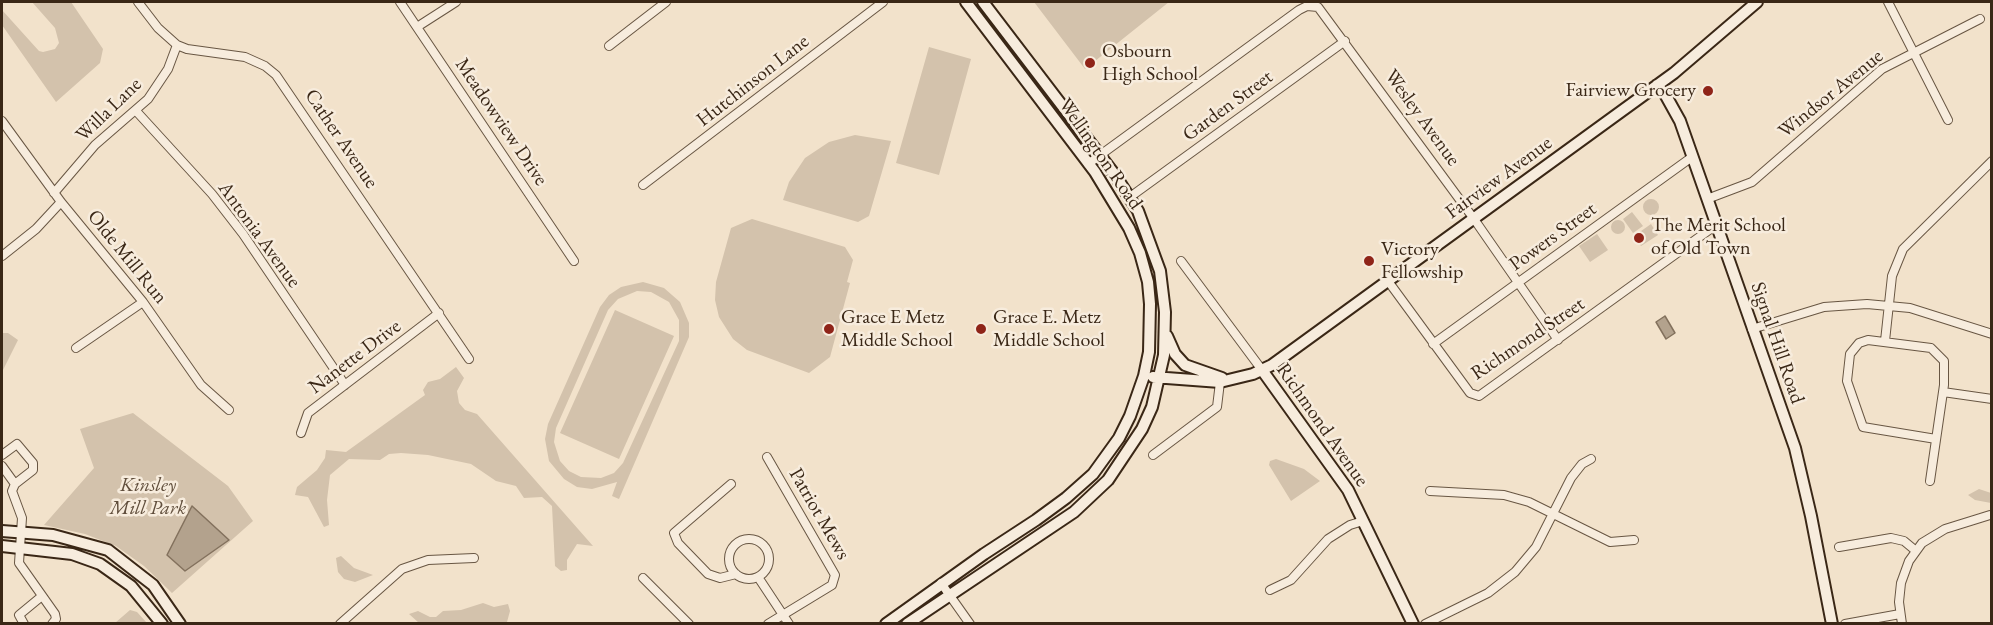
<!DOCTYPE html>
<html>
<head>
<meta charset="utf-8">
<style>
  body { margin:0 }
  #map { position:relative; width:1993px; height:625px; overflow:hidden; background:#f2e2cb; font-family:"EB Garamond",serif }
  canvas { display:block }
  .frame { position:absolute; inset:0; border:3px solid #3a2716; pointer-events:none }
</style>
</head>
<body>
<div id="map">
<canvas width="1993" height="625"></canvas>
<div class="frame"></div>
</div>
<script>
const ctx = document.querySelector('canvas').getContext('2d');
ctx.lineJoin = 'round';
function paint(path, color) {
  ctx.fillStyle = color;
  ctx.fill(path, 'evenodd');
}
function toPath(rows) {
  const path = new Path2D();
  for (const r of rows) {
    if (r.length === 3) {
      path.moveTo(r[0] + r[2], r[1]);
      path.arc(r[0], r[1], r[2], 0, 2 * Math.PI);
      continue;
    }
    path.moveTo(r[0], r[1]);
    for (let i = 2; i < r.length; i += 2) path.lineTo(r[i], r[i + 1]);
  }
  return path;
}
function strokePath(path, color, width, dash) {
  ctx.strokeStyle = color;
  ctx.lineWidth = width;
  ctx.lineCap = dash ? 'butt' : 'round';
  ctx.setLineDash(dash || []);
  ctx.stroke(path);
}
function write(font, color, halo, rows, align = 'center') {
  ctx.font = font + ' "EB Garamond",serif';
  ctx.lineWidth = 5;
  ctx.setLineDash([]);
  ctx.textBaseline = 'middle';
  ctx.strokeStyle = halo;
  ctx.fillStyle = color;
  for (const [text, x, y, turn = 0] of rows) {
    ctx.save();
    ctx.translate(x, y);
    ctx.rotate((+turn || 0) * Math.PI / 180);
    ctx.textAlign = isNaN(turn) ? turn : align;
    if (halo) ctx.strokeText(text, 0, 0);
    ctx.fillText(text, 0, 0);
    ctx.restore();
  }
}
paint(toPath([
  [32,2,71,2,103,49,100,63,56,102,2,25,2,10,39,51,43,52,55,49,59,43,55,28],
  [1034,2,1169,2,1085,69],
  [929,47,971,59,939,175,896,163],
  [855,135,891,141,869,216,858,222,783,200,789,182,805,158,829,142],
  [1651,207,8],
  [1632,212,1643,226,1633,233,1623,219],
  [752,219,845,247,853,260,847,282,850,283,830,357,809,373,747,350,733,339,719,317,715,300,716,282,731,228],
  [1618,227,7],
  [1651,224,1658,235,1641,246,1634,236],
  [1597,234,1608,250,1590,262,1579,246],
  [643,282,664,288,680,302,689,323,689,337,619,499,612,496,617,482,592,489,577,487,564,479,549,461,545,439,548,424,600,307,609,295,621,287],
  [637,291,651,292,669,302,679,320,679,341,623,463,614,473,601,478,581,477,569,471,560,461,554,442,556,428,608,310,618,299],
  [615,310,674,336,619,459,560,433],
  [3,333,8,333,18,340,2,372],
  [456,367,464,378,457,391,459,403,465,410,477,414,593,546,577,544,567,560,567,570,561,571,555,566,552,506,542,497,524,498,516,486,496,481,471,464,428,455,401,453,389,454,380,460,349,459,330,475,327,500,329,525,324,527,308,497,295,495,297,487,317,470,325,458,326,450,346,452,425,395,423,390,428,382,440,379],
  [133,413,228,486,253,521,172,593,144,566,116,546,85,534,44,525,94,468,80,429],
  [1276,459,1304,469,1320,481,1291,501,1269,465,1270,461],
  [1979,489,1991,493,1991,503,1975,500,1968,495],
  [341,556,354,568,373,575,355,582,344,579,338,572,336,558],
  [483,603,494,607,508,604,510,611,507,622,419,623,409,614,418,611,430,617,436,617,443,611,461,610],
  [130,610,137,612,147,623,115,623]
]), '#d3c2ac');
const water = toPath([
  [1665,316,1675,333,1666,339,1656,322,1665,316],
  [192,506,229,540,185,571,167,555,192,506]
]);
paint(water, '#b3a28d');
strokePath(water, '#83715d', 1.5);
const street = toPath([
  [138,2,158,28,177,45,187,49,245,57,265,66,276,75,469,359],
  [400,2,574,261],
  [1888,2,1948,120],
  [417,27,456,2],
  [609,46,666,2],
  [137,112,212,194,243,234,345,385],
  [2,121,61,202,143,302,201,385,229,410],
  [1088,164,1299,10,1307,6,1318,7,1474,219,1558,340],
  [643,185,883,2],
  [54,193,95,145,148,99,168,69,177,45],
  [1130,197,1345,41],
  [1707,199,1752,182,1882,69,1980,19],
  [2,256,36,229,61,202],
  [1181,261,1262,370],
  [1388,281,1470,393,1479,396,1716,225],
  [1752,329,1824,307,1867,304,1910,308,1992,334],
  [1885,341,1892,276,1903,249,1992,161],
  [1433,344,1692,157],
  [76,348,143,302],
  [1943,392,1992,399],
  [301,433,308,413,439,313],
  [2,455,17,444,33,463,33,470,15,484,12,491,22,518,19,563,55,614,56,619,52,624],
  [1153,455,1217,407,1220,382],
  [767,457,835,575,832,585,768,624],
  [2,466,15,484],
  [1930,481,1944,385,1944,361,1931,348,1868,340,1859,343,1850,354,1847,381,1863,427,1936,439],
  [731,484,674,533,678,543,708,574,720,578,736,574],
  [1430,491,1504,495,1529,502,1610,542,1634,540],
  [749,559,20],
  [1839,547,1891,538,1904,541,1916,551],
  [758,577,789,624],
  [643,578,689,624],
  [941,583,970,624],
  [1270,590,1291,580,1328,539,1350,525,1363,521],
  [24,624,19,615,42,596],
  [340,624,402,569,428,560,474,558],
  [1425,624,1488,593,1515,572,1536,547,1571,478,1582,464,1591,459],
  [1845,624,1900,614],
  [1902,624,1899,602,1901,583,1909,561,1922,543,1945,529,1990,515]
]);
const secondary = toPath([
  [1657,85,1665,94,1680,121,1795,448,1811,516,1832,624],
  [1167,336,1175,354,1185,365,1222,378],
  [1262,370,1348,490,1413,624],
  [1153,377,1220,382,1253,374,1272,365,1674,73,1757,2],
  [2,531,53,535,108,550,153,585,180,624],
  [2,546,72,554,100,564,131,586,162,624],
  [886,624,984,554,1036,520,1066,498,1093,474,1119,438,1130,416,1144,376,1149,352,1150,304,1148,282,1140,253,1129,228,1095,172,966,2],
  [907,624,1074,512,1108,480,1142,429,1152,407,1164,355,1165,312,1160,271,1138,211,1115,175,983,2]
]);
strokePath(street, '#685643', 10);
strokePath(secondary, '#3a2716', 14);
strokePath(street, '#f7ecdd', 8);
strokePath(secondary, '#f7ecdd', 10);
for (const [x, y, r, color] of [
  [1090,63,6,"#8f2418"],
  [1708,91,6,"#8f2418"],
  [1639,238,6,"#8f2418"],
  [1369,261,6,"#8f2418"],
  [829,329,6,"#8f2418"],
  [981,329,6,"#8f2418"]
]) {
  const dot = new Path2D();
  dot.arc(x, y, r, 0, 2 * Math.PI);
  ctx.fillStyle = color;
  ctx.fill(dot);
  strokePath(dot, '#f7ecdd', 2);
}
write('20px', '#3a2716', '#f7ecdd', [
  ["Osbourn",1102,52],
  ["High School",1102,75],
  ["Fairview Grocery",1696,91,"right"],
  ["The Merit School",1651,226],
  ["of Old Town",1651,249],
  ["Victory",1381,250],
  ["Fellowship",1381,273],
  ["Grace E Metz",841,318],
  ["Middle School",841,341],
  ["Grace E. Metz",993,318],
  ["Middle School",993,341]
], 'left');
write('20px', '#3a2716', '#f7ecdd', [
  ["Hutchinson Lane",753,81,-38],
  ["Windsor Avenue",1831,94,-39],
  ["Garden Street",1228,106,-36],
  ["Willa Lane",109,110,-44],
  ["Wesley Avenue",1422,118,54],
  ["Meadowview Drive",501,122,56],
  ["Cather Avenue",341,139,56],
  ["Wellington Road",1100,154,55],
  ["Fairview Avenue",1499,178,-36],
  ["Antonia Avenue",259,235,54],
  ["Powers Street",1553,237,-36],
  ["Olde Mill Run",127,257,51],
  ["Richmond Street",1528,339,-34],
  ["Signal Hill Road",1777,343,71],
  ["Nanette Drive",355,357,-37],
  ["Richmond Avenue",1322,425,55],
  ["Patriot Mews",819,514,60]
]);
write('italic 20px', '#604e3c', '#f7ecdd', [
  ["Kinsley",148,486],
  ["Mill Park",148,509]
]);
</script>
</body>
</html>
